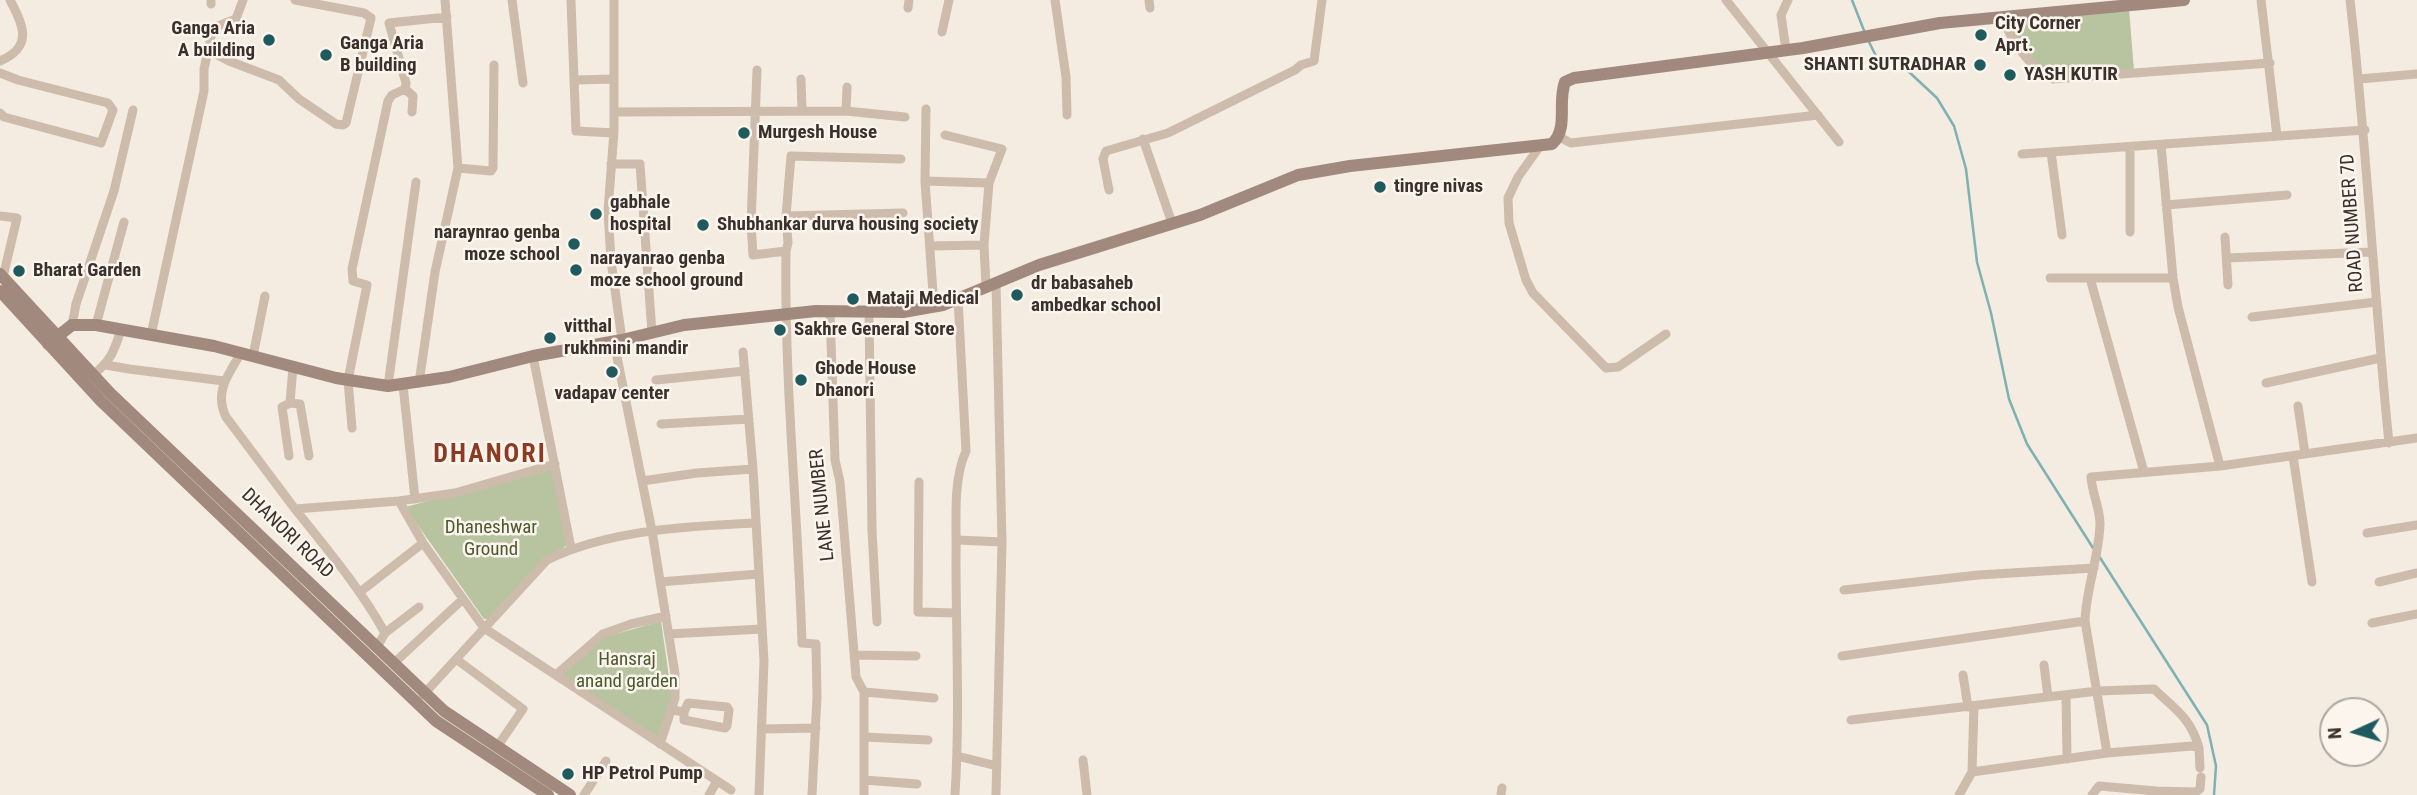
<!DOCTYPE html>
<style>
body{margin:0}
#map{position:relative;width:2417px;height:795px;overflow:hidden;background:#f4ebe1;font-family:"Roboto Condensed",sans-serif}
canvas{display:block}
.north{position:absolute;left:2319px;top:697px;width:70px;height:70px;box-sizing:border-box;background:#fbf5ee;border:2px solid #aea6a0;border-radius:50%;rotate:266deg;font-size:19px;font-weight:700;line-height:28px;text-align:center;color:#3b302b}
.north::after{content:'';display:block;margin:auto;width:24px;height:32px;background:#1f5a5e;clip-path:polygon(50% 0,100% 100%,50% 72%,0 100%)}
</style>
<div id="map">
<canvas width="2417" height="795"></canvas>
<div class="north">N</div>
</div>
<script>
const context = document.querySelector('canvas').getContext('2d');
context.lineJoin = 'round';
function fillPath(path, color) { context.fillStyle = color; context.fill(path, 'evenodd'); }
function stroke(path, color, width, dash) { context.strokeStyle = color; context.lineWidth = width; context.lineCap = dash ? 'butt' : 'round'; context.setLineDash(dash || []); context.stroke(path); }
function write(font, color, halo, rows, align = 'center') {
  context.font = font + ' "Roboto Condensed",sans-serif'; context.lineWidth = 5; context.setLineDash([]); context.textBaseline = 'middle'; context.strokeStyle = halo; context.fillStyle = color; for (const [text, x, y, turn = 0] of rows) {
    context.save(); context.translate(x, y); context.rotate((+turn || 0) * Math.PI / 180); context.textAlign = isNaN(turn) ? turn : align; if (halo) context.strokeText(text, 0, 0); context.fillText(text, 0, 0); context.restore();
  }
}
const green = new Path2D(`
 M2129,9L2134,71L2053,78C2032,69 2012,40 2005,19Z
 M552,469L567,545L529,574L488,619H484L405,507Z
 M661,621L672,698L658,738L562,675L602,638Z`);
const stream = new Path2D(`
 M1852,0L1865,33
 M1869,42L1877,58L1908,71L1937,98L1954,126L1966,169L1977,262L1991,313L2009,399L2027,444L2093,548
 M2099,556L2207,725L2216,766L2214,795`);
const street = new Path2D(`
 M211,0V4
 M512,0L523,83
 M614,0V131L608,211L611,261L622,340
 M1055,0L1066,77L1067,115
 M1149,0L1150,8
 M1726,0L1839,142
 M2261,0L2277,136
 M2350,0C2367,147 2374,296 2389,443
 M571,1L576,131L614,133
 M908,8L909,0
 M2004,17C2007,37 2034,72 2053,79L2270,63
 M942,32L949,0
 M208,50L229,61L279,80L299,99L336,124L343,125L346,123L371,18L364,13L295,0
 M1786,50L1781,15L1788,0
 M0,61C33,47 24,26 10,0
 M757,70L751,224L753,255L786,251
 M0,73L18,80L108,103L113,110L101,143L4,117L0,113
 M801,79L802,110
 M2359,79L2417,74
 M576,80L614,79
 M405,89L413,96L412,112
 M926,109L925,181L934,307
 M846,111L847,87
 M614,112L846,111L905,117
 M945,135L1002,149L989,183L984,245L986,287
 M1559,137L1571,143L1818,115
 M1143,139L1172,223
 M2161,145L2173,278L2178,307L2220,466
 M1540,146L1518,177L1508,198L1509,223L1526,280L1533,293L1606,368L1618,367L1666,334
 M2130,147V232
 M2051,152L2062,235
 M2022,154L2365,130
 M611,164H640L652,333
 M458,168L491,171L493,168L494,65
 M925,181L989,183
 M1109,190L1103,159L1106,151L1168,133L1295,70L1301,65L1314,61L1322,0
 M2166,205L2287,195
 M0,216L17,218L3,277
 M786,216L903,213
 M2225,237L2228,285
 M930,246L984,245
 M2227,258L2372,252
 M611,261L648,259
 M2050,278H2173
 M2090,278L2144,472
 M830,311L835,460L840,482L856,677L864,692V795
 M869,312L872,530L877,622
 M2252,317L2376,302
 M72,325L76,304L114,191L133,110
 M96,325L124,222
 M151,335L204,91V69L213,28L236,19L243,0
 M614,342L652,531L675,674V698L660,744
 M743,352L753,469L764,661L759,795
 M241,353C228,375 214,392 226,417L295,509L399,501L455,493L555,464
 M253,356L265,296
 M533,356L571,548
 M106,365L129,369L224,381
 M293,367L290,403L300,404L309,456
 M93,375C111,361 114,351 121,330
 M656,380L745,371
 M419,383L435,272L458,168L445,0
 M2266,383L2380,358
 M403,385L415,499
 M388,386L416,182
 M2298,406L2305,454
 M661,424L749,419
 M352,428L348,380L367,285L353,281L352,269L388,101L392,95L405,89L406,83L389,23L447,17
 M289,456L282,407L290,403
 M2293,456L2312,582
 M642,481L697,473L753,469
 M919,482L918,612L956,613
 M399,501L423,543L484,628L731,790
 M295,509C327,549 360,588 385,633L377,647
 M2367,533L2417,525
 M957,540L1002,542
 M660,582L758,574
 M2379,582L2417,573
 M1844,590L1978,575L2094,568
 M360,592L423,543
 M2372,623L2417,614
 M385,633L419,607
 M669,634L762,629
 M855,655L916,656
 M1842,656L2085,621
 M456,659L523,709L497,747
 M394,663L463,599
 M2044,665L2048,697
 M556,675L603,634L631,624L666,616
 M1963,675L1968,707
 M864,692L934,698
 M423,695L547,560C608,530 688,526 756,523
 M2066,695L2067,759
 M672,710L684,712V720L725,728L727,726L729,710L727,707L688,703L684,712
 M1851,720L2098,691L2154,689C2175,709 2191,718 2199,748
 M762,729L816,728
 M864,737L928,740
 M2107,753L2085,621C2086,589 2099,557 2100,524C2100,508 2092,493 2091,477L2220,466L2417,438
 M957,756L997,766
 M1083,760L1087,795
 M1972,772L2107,753L2192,746L2199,748L2200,768
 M864,780L917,784
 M2156,791L2196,792L2200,789L2201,777
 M584,795L606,761
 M709,795L717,781
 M812,795L817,697L816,644L802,643C798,512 784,382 786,251L788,243L786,216L791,156L901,159
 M955,795C960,716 956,637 956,558C957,524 952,482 966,451L958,298
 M996,795L1002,542L996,283
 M1501,795L1502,788
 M1959,795L1972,772L1974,706
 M2092,795L2099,786L2156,791L2154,795`);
const secondary = new Path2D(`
 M0,274L110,393L444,711L570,795
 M0,291L101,401L436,721L548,795
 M48,344L72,325H96L214,346L336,378L388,386L449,377L533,356L622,340L684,325L816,311L903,312L943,305L1039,265L1200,215L1298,175L1350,166L1552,144C1569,128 1557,103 1565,82L1574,78L1803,48L1940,23L2184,0`);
const markers = [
 [1981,35,7,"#1f5a5e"],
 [269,40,7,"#1f5a5e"],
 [326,55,7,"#1f5a5e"],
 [1980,65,7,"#1f5a5e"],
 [2010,75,7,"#1f5a5e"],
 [744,133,7,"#1f5a5e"],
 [1380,187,7,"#1f5a5e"],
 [596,214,7,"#1f5a5e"],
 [703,225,7,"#1f5a5e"],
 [574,244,7,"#1f5a5e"],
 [576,270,7,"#1f5a5e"],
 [19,271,7,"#1f5a5e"],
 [1017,295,7,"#1f5a5e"],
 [853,299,7,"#1f5a5e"],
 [780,330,7,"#1f5a5e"],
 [550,338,7,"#1f5a5e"],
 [612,372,7,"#1f5a5e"],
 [801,380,7,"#1f5a5e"],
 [568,774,7,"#1f5a5e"]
];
const poiNames = [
 ["City Corner",1995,24],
 ["Aprt.",1995,46],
 ["Ganga Aria",255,29,"right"],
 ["A building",255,51,"right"],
 ["Ganga Aria",340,44],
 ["B building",340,66],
 ["SHANTI SUTRADHAR",1966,65,"right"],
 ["YASH KUTIR",2024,75],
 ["Murgesh House",758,133],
 ["tingre nivas",1394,187],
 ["gabhale",610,203],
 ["hospital",610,225],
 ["Shubhankar durva housing society",717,225],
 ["naraynrao genba",560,233,"right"],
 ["moze school",560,255,"right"],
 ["narayanrao genba",590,259],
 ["moze school ground",590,281],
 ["Bharat Garden",33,271],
 ["dr babasaheb",1031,284],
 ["ambedkar school",1031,306],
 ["Mataji Medical",867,299],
 ["vitthal",564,327],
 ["rukhmini mandir",564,349],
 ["Sakhre General Store",794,330],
 ["Ghode House",815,369],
 ["Dhanori",815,391],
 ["vadapav center",612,394,"center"],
 ["HP Petrol Pump",582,774]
];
const streetNames = [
 ["ROAD NUMBER 7D",2353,223,-94],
 ["LANE NUMBER",823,505,-96],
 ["DHANORI ROAD",287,534,44]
];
const parkNames = [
 ["Dhaneshwar",491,528],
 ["Ground",491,550],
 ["Hansraj",627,660],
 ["anand garden",627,682]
];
const districtNames = [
 ["DHANORI",490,455]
];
fillPath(green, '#b8c4a0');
stroke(stream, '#7fb0b2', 2.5);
stroke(street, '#cdbbac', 9);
stroke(secondary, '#a18a7d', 12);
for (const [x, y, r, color] of markers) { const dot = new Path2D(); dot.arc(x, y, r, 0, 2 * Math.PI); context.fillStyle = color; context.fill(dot); stroke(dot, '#fbf5ee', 2.5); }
write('bold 19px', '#3b302b', '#fbf5ee', poiNames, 'left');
write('19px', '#3b302b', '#fbf5ee', streetNames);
write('19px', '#4a5a2e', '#fbf5ee', parkNames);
context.letterSpacing = '2px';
write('bold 26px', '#8c3b22', '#fbf5ee', districtNames);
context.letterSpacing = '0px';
</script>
